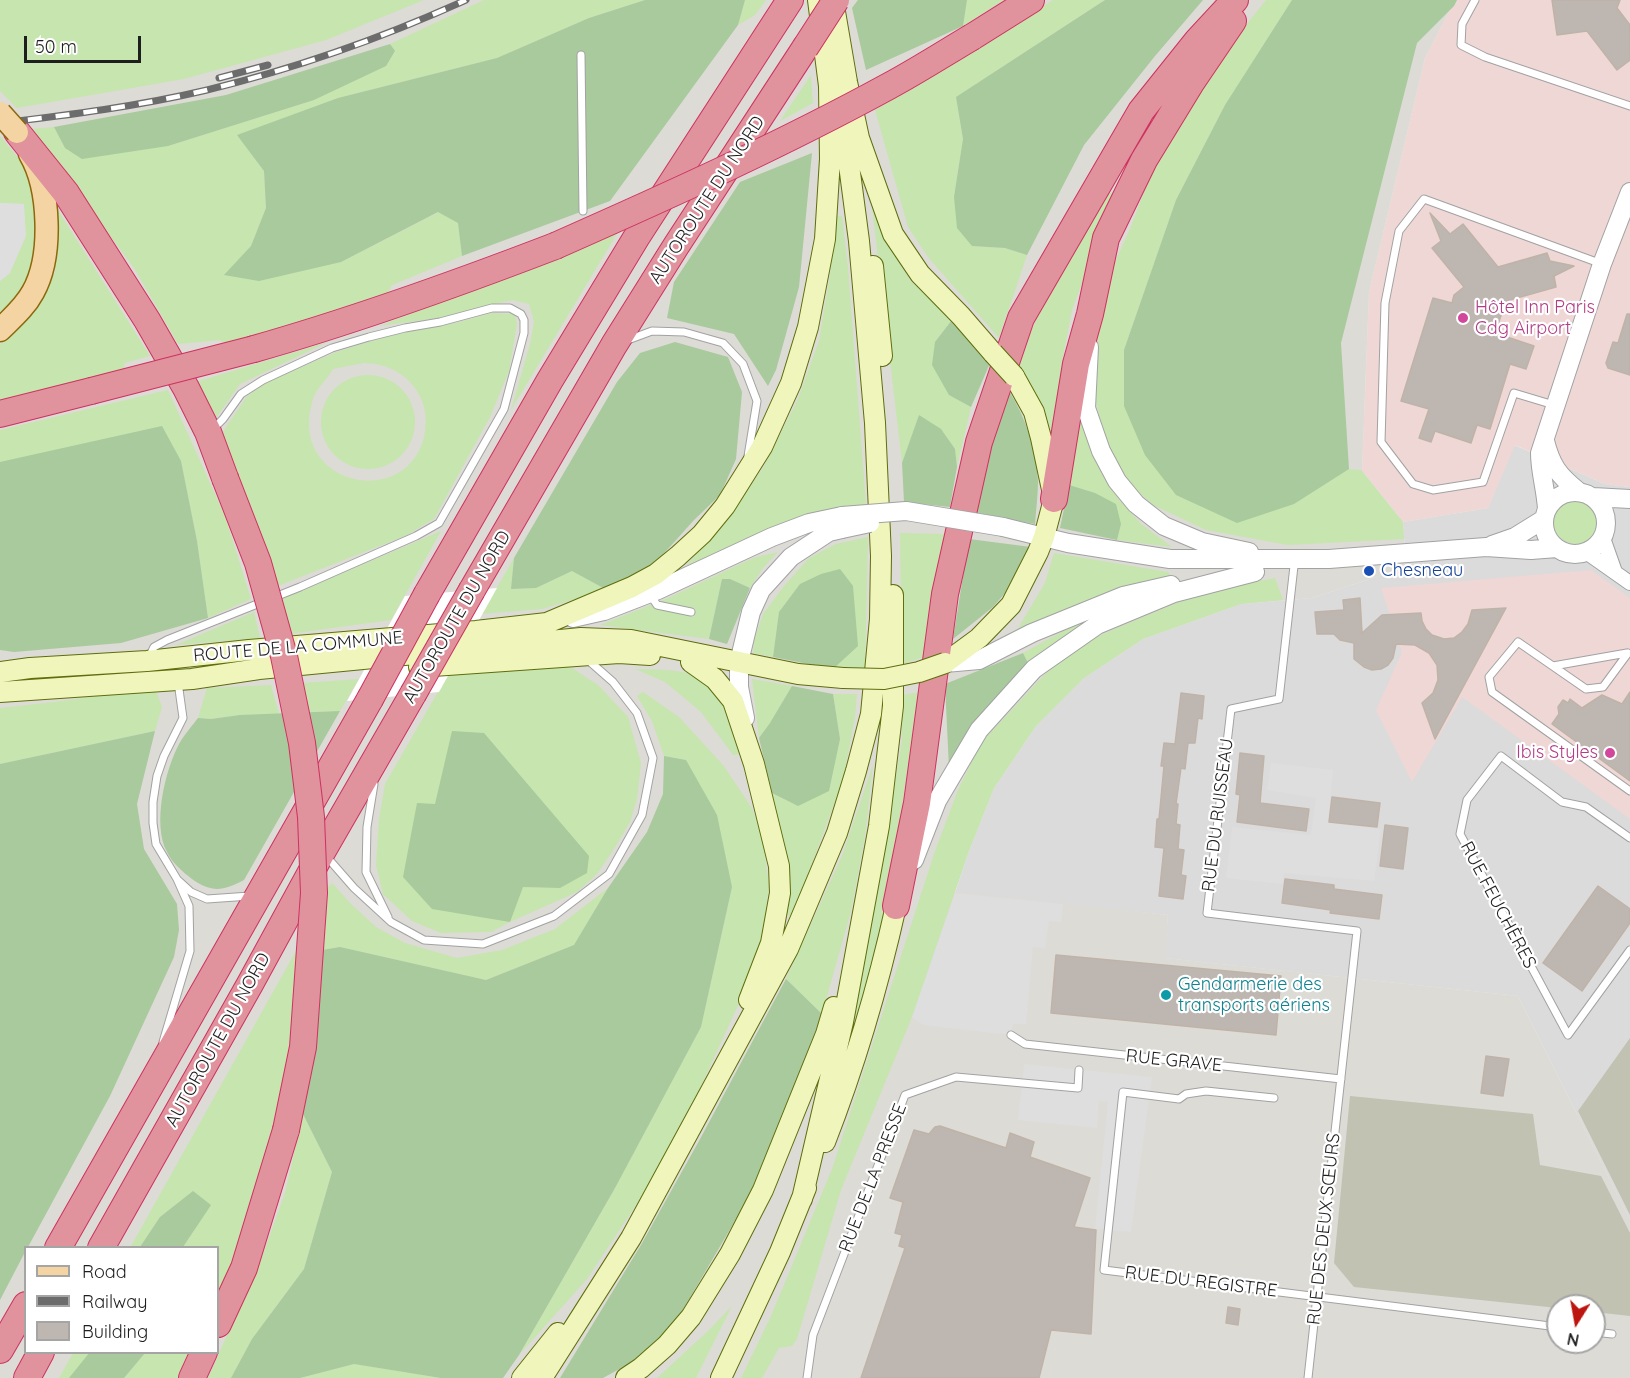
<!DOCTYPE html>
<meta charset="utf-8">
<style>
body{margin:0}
#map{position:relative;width:1630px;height:1378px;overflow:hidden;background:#eeebe5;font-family:Quicksand,sans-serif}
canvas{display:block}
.legend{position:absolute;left:24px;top:1246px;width:195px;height:108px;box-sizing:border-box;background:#fff;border:2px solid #a5a5a5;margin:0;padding:8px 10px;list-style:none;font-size:18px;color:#1e1e1e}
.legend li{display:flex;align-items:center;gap:12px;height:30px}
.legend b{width:30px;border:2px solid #a5a5a5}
.north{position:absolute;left:1546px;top:1294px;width:60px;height:60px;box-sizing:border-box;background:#fff;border:2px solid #a5a5a5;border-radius:50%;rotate:191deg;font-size:16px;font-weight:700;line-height:24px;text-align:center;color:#1e1e1e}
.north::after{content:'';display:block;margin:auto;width:21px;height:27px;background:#bd150f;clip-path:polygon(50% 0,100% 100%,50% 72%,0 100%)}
.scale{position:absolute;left:24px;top:36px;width:117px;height:27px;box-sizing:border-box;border:3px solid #1e1e1e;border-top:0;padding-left:8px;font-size:18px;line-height:21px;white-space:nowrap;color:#1e1e1e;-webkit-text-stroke:4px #fff;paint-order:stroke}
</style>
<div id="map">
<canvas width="1630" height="1378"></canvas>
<ul class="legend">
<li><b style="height:8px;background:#f5d4a3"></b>Road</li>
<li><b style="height:8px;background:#6c6c6c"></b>Railway</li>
<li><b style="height:16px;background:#beb7b1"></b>Building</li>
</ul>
<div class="north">N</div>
<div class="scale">50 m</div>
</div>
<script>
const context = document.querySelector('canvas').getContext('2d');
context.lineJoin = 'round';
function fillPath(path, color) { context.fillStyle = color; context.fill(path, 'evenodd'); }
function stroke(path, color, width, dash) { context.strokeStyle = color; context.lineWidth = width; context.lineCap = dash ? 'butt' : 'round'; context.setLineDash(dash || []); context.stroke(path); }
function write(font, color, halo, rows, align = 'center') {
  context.font = font + ' Quicksand,sans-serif'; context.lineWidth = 4.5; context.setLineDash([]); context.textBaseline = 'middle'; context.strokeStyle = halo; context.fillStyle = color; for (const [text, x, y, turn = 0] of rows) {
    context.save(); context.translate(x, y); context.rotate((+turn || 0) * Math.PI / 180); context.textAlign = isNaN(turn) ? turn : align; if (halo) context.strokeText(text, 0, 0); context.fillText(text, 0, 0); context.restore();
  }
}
const residential = new Path2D(`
 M1514,445L1605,484L1630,487V1220L1518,996L1164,958L1168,915L955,893L969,851L994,788L1036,726L1084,678L1143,639L1241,604L1312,598L1406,567L1403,522L1488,508Z`);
const commercial = new Path2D(`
 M1455,0H1630V487L1605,484L1515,445L1488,508L1403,522L1362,470L1369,292L1425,58Z
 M1591,570L1630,598V819L1462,697L1412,782L1376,710L1402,652L1381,588Z`);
const airport = new Path2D(`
 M0,0H1455L1425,58L1369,292L1362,470L1403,522L1406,567L1312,598L1241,604L1143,639L1084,678L1036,726L994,788L969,851L955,892L1000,896L1168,915L1165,958L1518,996L1630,1220V1378H0ZM26,1248H218V1352H26ZM1558,1306H1594V1342H1558Z`);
const construction = new Path2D(`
 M1630,1038V1215L1578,1111Z
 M1350,1096L1533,1114L1540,1165L1601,1176L1630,1233V1316L1594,1312V1306H1558V1308L1354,1287L1334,1263Z`);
const grass = new Path2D(`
 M0,0H424L326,40L184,79L17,108L0,91Z
 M484,0H645L589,18L497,58L338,98L238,135L264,171L266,208L251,246L225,275L341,262L439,212L458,223L462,256L392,285L387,295L228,346L220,340L178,344L134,268L30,129L54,127L65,148L168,146L314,100L385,66L395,52L390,44Z
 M745,0H766L755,15L738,25Z
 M967,0H1004L963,26Z
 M1053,0H1105L956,97L963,139L954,197L972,246L1005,248L1027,255L999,338L928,257L908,227L875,110Z
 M1266,0H1292L1225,105L1176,200L1124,350L1294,504L1349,469L1361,470L1403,522L1404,539L1288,545L1206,530L1153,505L1122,477L1103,435L1094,393L1096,324L1108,277L1130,229L1150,176L1183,113L1201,82Z
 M811,75L813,103L780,121Z
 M0,136L27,168L36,192L37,250L26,287L0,319V281L10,273L24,204L0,203Z
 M1105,193H1113L1092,256L1072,310L1062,362L1054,446C1045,417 1035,393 1019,367L1026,344L1045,298Z
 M871,198L889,247L910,280L952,320L935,342L949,395L971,407L957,467L955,449L919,415L902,463Z
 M56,207L150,356L124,363L125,372L0,401V344L11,336L37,309L55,272L58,234Z
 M836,216H842L848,268L866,505L802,517L683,570L734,508L763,468L798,399L819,341L830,275Z
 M618,232L511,410L530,344L534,322L529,304L512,300L439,318L379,326Z
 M491,313L515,314L517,324L509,371L490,417L434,519L405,536L275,587L220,436L247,396L265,383L336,352L388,336L459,322ZM364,363C388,363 409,375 420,396C427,410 427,427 423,441C401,511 286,483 313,399C317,387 327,380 333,369Z
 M328,342L240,384L216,418L201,394L196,382Z
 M321 422a47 47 0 1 1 94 0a47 47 0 1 1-94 0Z
 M1080,384L1083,424L1092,455L1118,498L1141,524L1172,547L1117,540L1121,524L1069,485Z
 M168,390L225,516L251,599L208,618L197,541L181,461L0,464V430Z
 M1553 521a23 23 0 1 1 46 0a23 23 0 1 1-46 0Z
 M441,531L391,620L289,634L280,600Z
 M900,533L944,534L927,656L902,664Z
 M868,537L865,670L833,669L800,584L779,612L773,657L753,653L754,641L763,614L784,586L809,558L836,544Z
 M778,552L763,568L750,588L730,579H722L709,639L600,625L668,598L753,558Z
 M1054,553L1168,572L1171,576L1084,601L1017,630L1045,583Z
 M514,558L511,589L536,588L572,571L607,590L542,609L482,614Z
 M1275,578L1283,600L1241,604L1143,639L1084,678L1036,726L994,788L969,851L912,1017L841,1190L797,1339L792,1346L779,1348L762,1378H741L771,1316L832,1169L935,851L958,790L981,743L1045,674L1086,642L1119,627L1186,599L1226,588Z
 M254,612L260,638L176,645Z
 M1085,619L1089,624L1028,663L1023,653Z
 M546,663L572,668L598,685L628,717L641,763L637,799L630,822L614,849L597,874L577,892L510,922L491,932L441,933L412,921L383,894L376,865L379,819L385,784L450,671ZM417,804H435L560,888L523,887Z
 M635,669C667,670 705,667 722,700C729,714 735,738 740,754L733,755L701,712L665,682Z
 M359,679L340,711L307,712L302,683Z
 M752,679L792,686L770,723L759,738Z
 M271,685L279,714L240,715L211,719L198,718L207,688Z
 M155,688L162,707L155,731L0,764V708L54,702Z
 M643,692L679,717L723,765L752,808L763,840L769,886L762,941L747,986L700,1088L644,1193L587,1279L519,1355L615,1188L701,1027L732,887L686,760L664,756L652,721L637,696Z
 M920,692L886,908L867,984L856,1018L849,1019L875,899L902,741V695Z
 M833,694H857L855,717L843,780L792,917L786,914L790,890L788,864L772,793L798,806L840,739Z
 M873,765L865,836L851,911L822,1014L786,979L842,856Z
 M332,883L350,903L376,927L405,943L457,958L502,950L555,929L608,888L574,945L486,980L340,947L322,950L326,889Z
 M297,949L290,1040L274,1129L234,1275L218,1310V1248L183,1247L194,1231L193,1191L160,1217L140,1247L130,1248Z
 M303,1114L332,1172L304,1269L252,1339L231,1378H208L263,1254L285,1193Z
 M732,1306L696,1378H657L708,1331Z
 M73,1353H90L69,1378H59Z
 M145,1353H196L182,1378H124Z
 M354,1364L441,1378H300Z`);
const forest = new Path2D(`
 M645,0H745L738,25L610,201L462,256L458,223L438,212L341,262L259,281L224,275L251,246L266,208L264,171L237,135L338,98L497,58L589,18Z
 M858,0H967L963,26L866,70L852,8Z
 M1105,0H1203L1155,56L1084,145L1027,255L1005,248L972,246L957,228L954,197L963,139L956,97Z
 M1292,0H1457L1454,6L1417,43L1341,343L1349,469L1294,504L1237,523L1176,495L1145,455L1124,406V350L1176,200L1225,105Z
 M390,44L395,51L386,66L314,100L168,146L82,159L65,148L54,127L226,95Z
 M812,153L799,287L776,370L768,386L734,334L667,318L674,282L740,182Z
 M952,320L991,361L971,407L949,395L932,365L935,342Z
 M675,342L728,357L742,392L736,459L720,495L694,520L658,560L607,590L572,571L536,588L511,589L514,558L617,382L640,353Z
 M1009,391C1026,418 1036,449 1038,481C1038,495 1036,510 1035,524L973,512L998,420Z
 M919,415L941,429L955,449L957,467L950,507L904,502L902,463Z
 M162,426L181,461L197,541L208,618L121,643L14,652L0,650V462Z
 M1069,485L1095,493L1116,504L1121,524L1117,540L1060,528Z
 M969,539L1031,547L1017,579L993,607L953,639Z
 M840,569L853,586L858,646L833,669L773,657L779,612L800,584L821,574Z
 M722,579H730L750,588L727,644L709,639Z
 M1023,653L1028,663L949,768L945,684Z
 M792,686L833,694L840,739L829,791L798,806L772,793L759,738L770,723Z
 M340,711L244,880C223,891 212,893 192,879C183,872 172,863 167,852C152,824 165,771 179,744C184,735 192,726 198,718L211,719L240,715Z
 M155,731L137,804L144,849L177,904L179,930L174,957L110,1096L28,1247L26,1248L25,1252L0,1300V764Z
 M452,731L484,733L589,856L587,873L560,888L523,887L510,922L432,909L403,877L417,803L435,804Z
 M664,756L686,760L717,815L732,887L701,1027L615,1188L519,1355L503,1378H441L354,1364L300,1378H231L252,1339L304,1269L332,1172L303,1114L316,1040L322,950L340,947L486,980L574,945L608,888L647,832L663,794Z
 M786,979L822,1014L756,1185L678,1318L643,1356L603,1378H560L641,1245L699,1141Z
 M193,1191L211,1205L183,1247H140L160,1217Z
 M90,1352H145V1353L124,1378H69Z`);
const parking = new Path2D(`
 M0,203L24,204L26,236L10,273L0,281Z
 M1271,763L1333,770L1328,823L1381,829L1374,881L1284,873L1283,884L1226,878L1232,827L1311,835L1316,798L1267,790Z
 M955,893L1063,904L1061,922L1049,921L1045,948L1033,947L1026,1024H1013L1011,1035L923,1025L912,1017Z
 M1024,1064L1152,1077L1131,1232L1095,1229L1108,1102L1099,1101L1097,1128L1018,1120Z`);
const pier = new Path2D(`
 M497,588L439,692L347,701L405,596Z`);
const building = new Path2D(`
 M1552,0H1620L1617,8L1630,25V60L1617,70L1587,31L1557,35Z
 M1430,213L1450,234L1463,224L1498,267L1547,253L1550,261L1574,266L1554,276L1556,287L1506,301L1495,333L1534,346L1526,369L1510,364L1490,429L1477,425L1471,443L1435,431L1431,442L1419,438L1429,409L1401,401L1433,298L1452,303L1454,295L1464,287L1432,248L1441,241Z
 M1627,314H1630V375L1608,368L1606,363L1613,342L1618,343Z
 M1360,598L1362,633L1382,615L1421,613L1422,621L1426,629L1432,635L1444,639L1454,638L1462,632L1468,624L1472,610L1506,608L1435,739L1422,703L1433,693L1438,680L1437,665L1429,653L1415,645L1396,644L1393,658L1388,665L1381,669L1372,670L1364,667L1354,659V643L1340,640L1334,634H1317L1315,612L1344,610L1343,600Z
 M1630,692V781L1552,724L1559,714L1558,707L1563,700L1568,703L1570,699L1582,708L1602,695L1622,704Z
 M1181,693L1204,696L1202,719L1198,718L1195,743H1188L1185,769L1181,768L1176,804H1178L1176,824L1180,825L1178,849L1184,850L1181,875L1186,876L1183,899L1159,896L1164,848L1155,847L1157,819H1159L1164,766H1161L1164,743L1175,744Z
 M1240,753L1264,756L1260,803L1309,809L1306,831L1237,822L1240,795L1236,794Z
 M1332,797L1380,803L1377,827L1329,822Z
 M1385,825L1408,828L1403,869L1380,866Z
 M1285,879L1334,885V889L1382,895L1379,919L1330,913L1331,910L1282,903Z
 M1598,886L1630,909V923L1582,991L1543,963Z
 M1056,955L1281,976L1276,1035L1051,1013Z
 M1486,1056L1509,1059L1503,1096L1481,1093Z
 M940,1126L1006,1148L1010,1133L1034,1142L1030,1157L1090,1178L1074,1227L1096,1230L1091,1334L1051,1330L1039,1378H861L905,1248L899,1246L902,1235L895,1233L903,1202L890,1198L914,1130L929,1134L935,1127Z
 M1228,1307L1240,1309L1238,1325L1226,1323Z`);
const service = new Path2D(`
 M1475,0L1462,24L1461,45L1485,57L1630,106
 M581,55L583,211
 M625,341L652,331L684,332L723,343L743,364L757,401L748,456
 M1554,405L1514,393L1483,482L1433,490L1413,484L1381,442L1385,303L1399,231L1424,199L1602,264
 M1294,566L1279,699L1231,709L1207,913L1357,931L1308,1378
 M651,596L657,605L691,612
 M1628,653L1603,687L1586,689L1518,642L1489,677L1492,692L1630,791
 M148,659L154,647L167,640L300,587L416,536L439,523L504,409L524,333V320L521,314L510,308H492L440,322L405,328L369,337L332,348L263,380L241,394L223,419L212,430
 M1553,666L1627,653
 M374,784L367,827L366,872L388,917
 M1630,838L1586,807L1562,802L1501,756L1467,800L1460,834L1568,1035L1630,950
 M326,856L354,888L391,922L424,940L483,944L554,916L609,874L642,815L653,758L637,713L613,682L588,660
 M179,881L191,892L207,899L250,896
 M1011,1035L1025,1044L1341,1079
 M163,1042L190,951L189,906L177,879L156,844L153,823V802L157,776L164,756L183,718L178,682
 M1274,1098L1206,1091L1186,1094L1179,1099L1123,1092L1104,1270L1558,1327
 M1594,1332L1612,1334
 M807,1378L813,1335L905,1095L956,1077L1078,1088L1079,1070`);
const minor = new Path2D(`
 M1603,538L1615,572
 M1586,552L1630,583`);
const tertiary = new Path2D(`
 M1089,347L1086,408L1101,451L1117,481L1136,504L1164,526L1202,542L1249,552
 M1545,441C1551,465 1558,475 1578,491
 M1544 523a31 31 0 1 1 62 0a31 31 0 1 1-62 0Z
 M1593,497L1630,499
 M1547,509C1546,490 1540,472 1540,453L1602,264L1630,192
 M1003,527L1068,543L1170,559H1329L1486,547L1531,550L1557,548
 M1492,545L1515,537L1544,519
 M573,618L604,611L658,590L772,537L809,523L842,516
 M945,663L979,660L1032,633L1123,596L1171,585
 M745,718L739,687V662L751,612L761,590L791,557L829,532L842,529
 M914,860L937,801L979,730L1034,669L1097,625L1174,593L1255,572`);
const secondary = new Path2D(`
 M833,0L847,82L859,138L893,234L920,274L961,316L993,353
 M873,266L882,356
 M691,662L715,679L733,701L754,764L779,866L780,893L771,943L749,1000
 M945,663L979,638L1011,605L1038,552L1044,537L1054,499L1041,438L1034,412L1014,376
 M419,667L619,653L650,655
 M0,672L30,668L147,661L249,650L476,631L547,623L632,587L656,574L678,556L702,534L725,506L762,447L791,383L808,327L825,239L830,159L829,86L818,0
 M0,692L192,679L259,669L581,638L631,640L798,674L843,678
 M825,1142C855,1065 878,987 896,906
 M802,1199L843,1022L879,826L893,706V595
 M522,1378L558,1333
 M542,1378L631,1238L788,949L837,833L856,771L871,714L880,619L881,556L875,423L859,241L844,127L829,86
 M626,1378L641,1368L667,1345L691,1317L730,1254L763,1190L826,1034L834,1007
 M721,1378L780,1252L806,1188`);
const primary = new Path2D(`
 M0,330C12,318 25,307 33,292C53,256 50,188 30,154`);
const motorway = new Path2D(`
 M972,37L1031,0
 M17,132L66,193L147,320L186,388L208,432L225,478
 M254,349C356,320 456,284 555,246
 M0,414L91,391
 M1054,499L1076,364L1090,314L1106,238L1144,160L1191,83L1233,21
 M472,590L614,345L676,246L805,48
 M427,594L550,380L636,238L790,0
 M896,906L917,803L945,594L979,442L1021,318L1141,111L1197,41L1235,0
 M58,1248L370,699
 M101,1248L250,984L322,852L413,694
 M218,1324L244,1268L286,1130
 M0,1350L26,1305
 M27,1378L41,1352
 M192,1378L204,1352`);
const rail = new Path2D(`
 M219,78L268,65
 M0,123C70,115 139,106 207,90C297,68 382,38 466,0`);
const tertiaryBridge = new Path2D(`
 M842,516L906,511L1003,527
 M842,529L870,523`);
const secondaryBridge = new Path2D(`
 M993,353L1014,376
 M843,678L884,679L919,672L945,663`);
const primaryBridge = new Path2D(`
 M0,113L17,132`);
const motorwayBridge = new Path2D(`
 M805,48L836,0
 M555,246C668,196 781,145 889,86C917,71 945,53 972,37
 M91,391L254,349
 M225,478L258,563L284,656L302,743L311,817L314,893L303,1047L286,1130
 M413,694L472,590
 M370,699L427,594`);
const markers = [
 [1463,318,6,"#d1479c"],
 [1369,571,6,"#1a4fb4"],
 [1610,753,6,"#d1479c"],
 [1166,995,6,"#0f9aa8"]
];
const streetNames = [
 ["AUTOROUTE DU NORD",707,200,-57],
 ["AUTOROUTE DU NORD",457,617,-60],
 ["ROUTE DE LA COMMUNE",298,647,-5],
 ["RUE DU RUISSEAU",1218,815,-83],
 ["RUE FEUCHÈRES",1498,905,62],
 ["AUTOROUTE DU NORD",218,1040,-61],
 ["RUE GRAVE",1174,1061,6],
 ["RUE DE LA PRESSE",873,1178,-69],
 ["RUE DES DEUX SŒURS",1324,1229,-84],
 ["RUE DU REGISTRE",1201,1282,7]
];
const hotelNames = [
 ["Hôtel Inn Paris",1475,308],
 ["Cdg Airport",1475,329],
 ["Ibis Styles",1598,753,"right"]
];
const transitNames = [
 ["Chesneau",1381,571]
];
const cultureNames = [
 ["Gendarmerie des",1178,985],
 ["transports aériens",1178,1006]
];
fillPath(residential, '#dcdbdb');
fillPath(commercial, '#eed7d5');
fillPath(airport, '#dddbd6');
fillPath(construction, '#c1c2b1');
fillPath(grass, '#c7e5ae');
fillPath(forest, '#a8ca9c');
fillPath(parking, '#dedede');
fillPath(pier, '#fff');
fillPath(building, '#beb7b1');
stroke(building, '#bfb3a8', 1.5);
stroke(service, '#a2a2a2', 9);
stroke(minor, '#a2a2a2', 16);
stroke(tertiary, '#a2a2a2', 20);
stroke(secondary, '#5f6d0d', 22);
stroke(primary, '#8d670b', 25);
stroke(motorway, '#cd3160', 28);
stroke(service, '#fff', 7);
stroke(minor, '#fff', 14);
stroke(tertiary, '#fff', 18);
stroke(secondary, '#f0f5bc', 20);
stroke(primary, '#f5d4a3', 22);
stroke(motorway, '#e0929d', 26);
stroke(rail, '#6c6c6c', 7);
stroke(rail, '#fff', 4.5, [14]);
stroke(tertiaryBridge, '#a2a2a2', 20, []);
stroke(secondaryBridge, '#5f6d0d', 22, []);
stroke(primaryBridge, '#8d670b', 25, []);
stroke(motorwayBridge, '#cd3160', 28, []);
stroke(tertiaryBridge, '#fff', 18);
stroke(secondaryBridge, '#f0f5bc', 20);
stroke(primaryBridge, '#f5d4a3', 22);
stroke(motorwayBridge, '#e0929d', 26);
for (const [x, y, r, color] of markers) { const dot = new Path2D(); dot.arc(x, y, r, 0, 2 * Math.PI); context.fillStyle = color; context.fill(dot); stroke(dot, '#fff', 2); }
write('18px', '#1e1e1e', '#fff', streetNames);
write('18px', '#b23c85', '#fff', hotelNames, 'left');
write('18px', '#164399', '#fff', transitNames, 'left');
write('18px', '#0d838f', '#fff', cultureNames, 'left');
</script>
